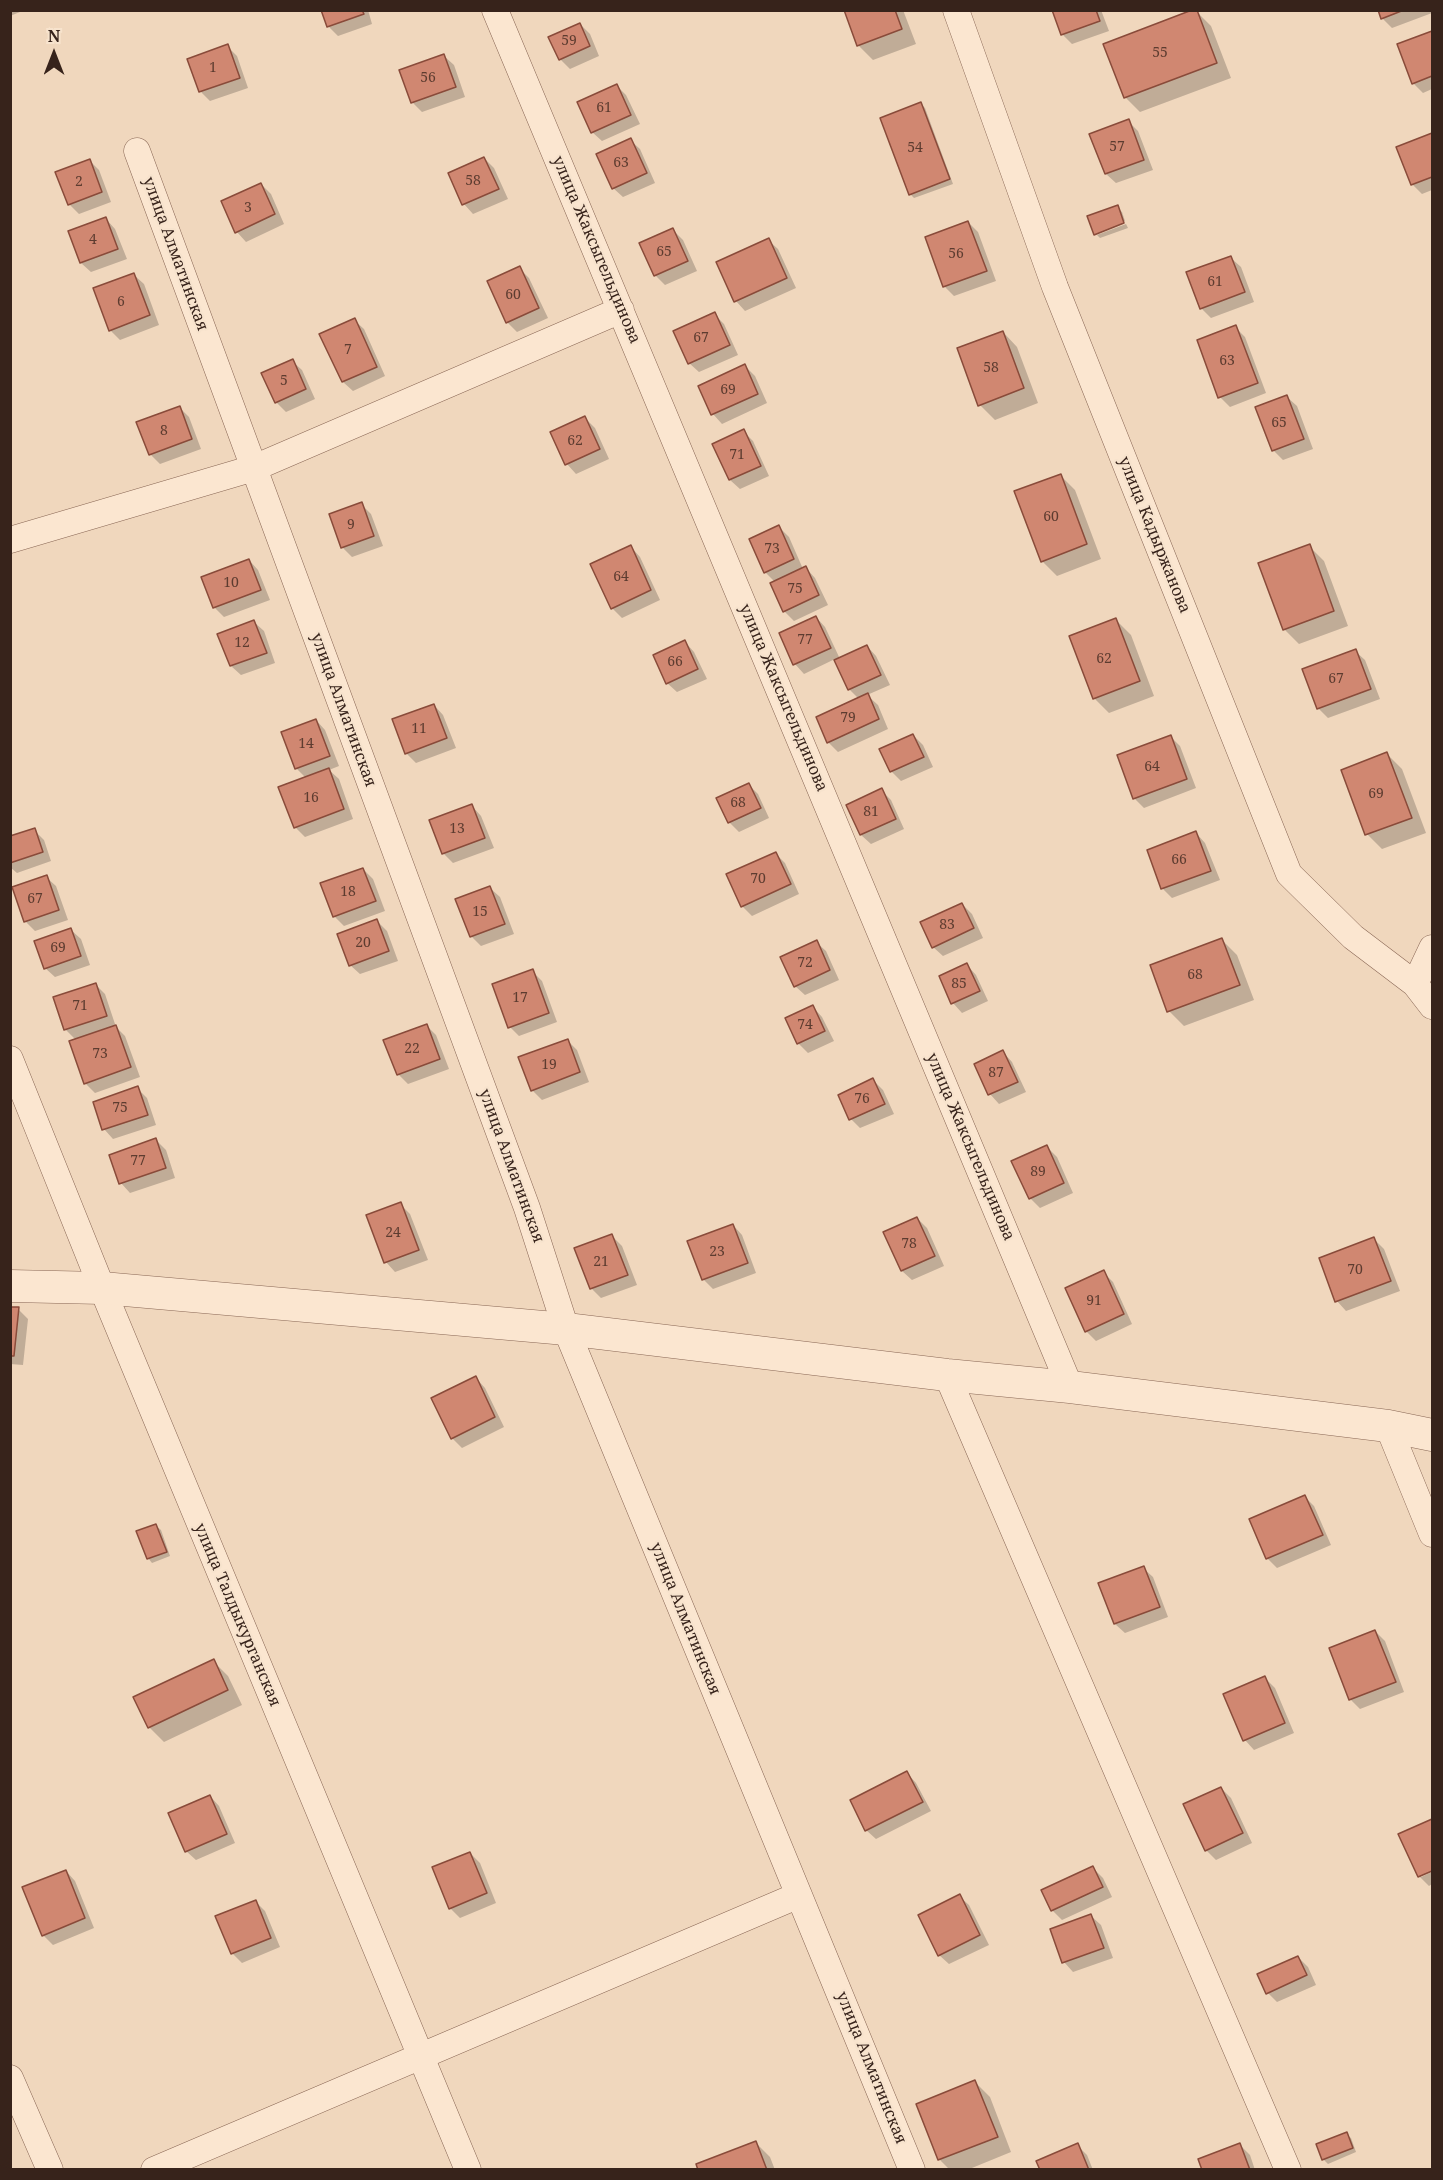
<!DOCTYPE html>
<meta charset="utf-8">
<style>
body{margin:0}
#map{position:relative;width:1443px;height:2180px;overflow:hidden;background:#f0d7bd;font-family:"Noto Serif",serif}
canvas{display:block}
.frame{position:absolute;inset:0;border:12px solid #37231b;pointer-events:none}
.north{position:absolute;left:24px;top:24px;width:60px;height:60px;-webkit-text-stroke:4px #f7e3cd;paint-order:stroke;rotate:0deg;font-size:16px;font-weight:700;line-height:24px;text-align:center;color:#37231b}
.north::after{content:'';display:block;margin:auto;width:21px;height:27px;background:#37231b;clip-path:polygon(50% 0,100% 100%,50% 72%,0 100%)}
</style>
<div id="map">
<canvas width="1443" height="2180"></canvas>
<div class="frame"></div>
<div class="north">N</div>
</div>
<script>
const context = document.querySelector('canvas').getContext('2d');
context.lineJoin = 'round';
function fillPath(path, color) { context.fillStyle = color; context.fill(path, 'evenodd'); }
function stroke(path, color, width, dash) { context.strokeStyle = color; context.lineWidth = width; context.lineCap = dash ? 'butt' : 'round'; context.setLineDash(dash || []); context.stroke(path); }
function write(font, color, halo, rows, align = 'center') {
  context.font = font + ' "Noto Serif",serif'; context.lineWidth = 4.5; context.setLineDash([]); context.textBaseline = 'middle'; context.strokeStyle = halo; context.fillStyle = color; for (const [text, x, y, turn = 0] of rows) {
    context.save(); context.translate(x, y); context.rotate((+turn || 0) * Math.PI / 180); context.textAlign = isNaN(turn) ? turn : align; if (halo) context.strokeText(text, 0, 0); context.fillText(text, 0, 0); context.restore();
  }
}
const shadow = new Path2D(`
 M10,10H25L10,16Z
 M323,10H368L372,24L338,36L329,27Z
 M845,10H903L916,44L873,60L858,45Z
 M1053,10H1101L1109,31L1072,44L1063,35Z
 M1380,10L1432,11V13L1392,28L1382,18Z
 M1196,11L1211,26L1231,78L1140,112L1125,97Z
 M580,24L590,34L599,56L570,69L560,59Z
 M1432,32V89L1423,93L1413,83L1399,45Z
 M227,46L237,56L248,88L210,101L201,92L189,60Z
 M444,56L454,65L465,97L422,112L412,102Z
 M617,86L626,95L640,124L602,141L592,132Z
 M921,104L925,108L953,184L914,198L910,194Z
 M1128,121L1138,131L1153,170L1116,183L1106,174L1091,135Z
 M1432,135V190L1422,194L1412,184L1398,148Z
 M630,140L640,149L655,183L623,197L613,188Z
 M484,158L494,168L508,199L473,214L464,204L450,174Z
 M89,160L99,170L111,202L79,214L69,204Z
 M261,184L271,194L284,224L246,242L237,232Z
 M1117,207L1122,212L1125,221L1096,233Z
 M106,219L115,229L127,259L91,272L81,263Z
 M968,222L978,232L996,281L954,296L945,287L927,238Z
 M1126,224L1128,228L1100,238L1097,235Z
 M673,230L683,240L697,271L665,285L655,275Z
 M768,240L778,249L796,288L745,311L736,301Z
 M1231,258L1241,267L1254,302L1211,318L1201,308Z
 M519,268L529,278L548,318L517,332L507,322Z
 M134,275L144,284L159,325L120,340L110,330Z
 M714,314L724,324L738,355L699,372L689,363Z
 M354,320L364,329L385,376L353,391L343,382Z
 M1235,327L1245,337L1266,393L1230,407L1220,397Z
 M1003,332L1017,347L1038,403L995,420L980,405Z
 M292,361L302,370L315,399L286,412L276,402Z
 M745,366L755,376L767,403L722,424L713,414Z
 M1287,397L1297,406L1313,449L1283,460L1273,450Z
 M179,407L189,417L201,449L160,464L150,454Z
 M585,418L595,428L609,459L576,474L567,464Z
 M743,431L753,441L769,476L740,489L730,480L714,444Z
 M1060,475L1075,490L1101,559L1057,576L1042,561Z
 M361,504L371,514L383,546L352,557L343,548L330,515Z
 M779,527L789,537L803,569L806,568L815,578L828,605L794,621L784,611L775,582L765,572Z
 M1309,546L1324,561L1348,626L1299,644L1284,629Z
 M631,547L640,557L660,600L622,618L612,608Z
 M249,560L258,570L270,600L224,617L214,607Z
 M816,617L825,627L840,659L867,646L876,656L890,685L867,695L878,705L888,729L838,752L828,742L859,699L849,689L835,659L804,674L795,664Z
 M1116,620L1131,635L1154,696L1109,713L1094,698Z
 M254,622L264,631L275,663L241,675L231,666Z
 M685,642L694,652L707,679L677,692L667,683Z
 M1355,651L1365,660L1380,699L1328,718L1318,708Z
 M434,705L443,715L456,748L416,763L406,753Z
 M316,720L325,730L339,766L329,770L339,779L353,819L305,837L295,827L306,778L296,768Z
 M913,735L923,745L933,767L901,781L891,771Z
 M1171,737L1180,746L1196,788L1144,808L1134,798Z
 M1387,754L1402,769L1426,833L1382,849L1367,834Z
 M749,785L758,794L769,818L739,832L729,822Z
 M881,790L891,800L904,829L871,844L861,835L848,805Z
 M472,806L481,816L494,848L453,863L443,853Z
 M34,830L44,840L51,861L17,873L10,867V838Z
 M1196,833L1205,843L1220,880L1172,898L1162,888Z
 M776,854L785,863L799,894L752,916L742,906Z
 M363,869L373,879L385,911L344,926L334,916Z
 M46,877L56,886L68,920L35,931L25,921Z
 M490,888L500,897L514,934L481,946L471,936Z
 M962,904L972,914L983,938L943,956L933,947Z
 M377,921L387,931L398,961L360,974L350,965Z
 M71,930L81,939L90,965L55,977L45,968Z
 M1222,940L1237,955L1254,1000L1184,1026L1169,1011Z
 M816,942L826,951L839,980L805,995L795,986Z
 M967,965L976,975L988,1001L962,1013L953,1003Z
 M532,971L542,981L557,1022L519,1036L510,1027Z
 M95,984L105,994L116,1027L125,1036L140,1077L95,1093L85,1083L76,1040L65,1029Z
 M813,1007L822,1017L834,1041L808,1053L798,1043L787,1019Z
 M426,1025L436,1035L449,1069L408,1084L398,1074Z
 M567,1040L577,1050L589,1082L542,1100L532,1090Z
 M1003,1052L1012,1062L1026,1092L999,1104L990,1094L976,1064Z
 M873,1080L883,1090L894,1114L860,1128L851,1119Z
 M137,1088L147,1098L156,1125L113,1139L104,1129L95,1103Z
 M156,1140L166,1150L175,1178L130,1193L121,1183Z
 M1047,1147L1057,1157L1073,1193L1040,1208L1030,1198Z
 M400,1204L410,1214L428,1260L395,1272L386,1262L368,1216Z
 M917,1218L927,1228L944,1266L912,1280L902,1271L885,1233Z
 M733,1225L742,1235L756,1273L713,1289L703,1279Z
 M612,1236L622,1246L637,1285L601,1298L591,1288Z
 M1374,1239L1384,1249L1400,1291L1346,1311L1337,1301Z
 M1103,1272L1113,1282L1132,1324L1096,1341L1086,1331Z
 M10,1308L18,1309L28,1319L23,1365L10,1364Z
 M476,1378L485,1388L504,1427L462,1448L452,1438Z
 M1305,1497L1314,1506L1331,1545L1277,1568L1267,1558L1251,1520Z
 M156,1526L161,1530L170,1556L152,1563L148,1558Z
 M1143,1568L1153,1577L1168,1617L1125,1633L1115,1624L1100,1584Z
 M1375,1631L1385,1641L1404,1692L1360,1709L1350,1699Z
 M213,1661L228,1676L242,1705L164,1742L149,1727Z
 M1265,1678L1275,1688L1294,1733L1254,1750L1245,1740L1225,1695Z
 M907,1773L916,1783L931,1811L876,1839L866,1830Z
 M1221,1788L1231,1798L1252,1843L1216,1860L1206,1850Z
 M210,1796L219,1806L235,1843L196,1860L186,1851Z
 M1432,1821V1869L1421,1874V1877L1432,1872V1884L1429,1886L1419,1876L1400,1835Z
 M470,1853L480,1863L496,1903L460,1918L450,1908Z
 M1093,1868L1103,1878L1112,1897L1062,1920L1052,1910Z
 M66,1871L75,1881L94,1928L53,1945L43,1935Z
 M959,1896L969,1905L989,1945L949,1964L939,1955Z
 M256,1902L265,1911L280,1947L242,1963L232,1953Z
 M1091,1916L1101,1925L1113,1958L1073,1972L1064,1962L1052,1930Z
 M1298,1957L1308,1967L1316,1985L1277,2002L1268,1993Z
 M975,2082L990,2097L1011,2152L967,2170H950L940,2160L918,2105Z
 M1346,2134L1351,2138L1356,2152L1328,2164L1323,2159Z
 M756,2143L770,2157L775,2170H700Z
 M1077,2145L1087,2155L1093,2170H1041Z
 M1240,2145L1250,2155L1255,2170H1204Z`);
const building = new Path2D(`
 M321,10H362L364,14L327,27Z
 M844,10H895L902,29L857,46Z
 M1052,10H1096L1100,21L1061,35Z
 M1192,10H1197L1217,63L1124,98L1103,44Z
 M1378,10H1404L1381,19Z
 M580,23L590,46L559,60L548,37Z
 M1432,31V76L1412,84L1397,44Z
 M228,44L240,78L199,92L187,59Z
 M444,54L456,87L411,103L399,70Z
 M617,84L631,115L591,133L577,102Z
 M921,102L950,179L909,195L880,118Z
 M1129,119L1144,160L1105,174L1089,134Z
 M1432,133V177L1411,185L1396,147Z
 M631,138L647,173L612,189L596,154Z
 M484,157L499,189L462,205L448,173Z
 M90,159L102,192L68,205L55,172Z
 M261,183L275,214L235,233L221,201Z
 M1118,205L1124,223L1094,235L1087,216Z
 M106,217L118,249L80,263L68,231Z
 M968,221L987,271L943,287L925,237Z
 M673,228L688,261L654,276L639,243Z
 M769,238L787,278L734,302L716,262Z
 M1231,256L1245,292L1200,309L1186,272Z
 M520,266L539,308L506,323L487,281Z
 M134,273L150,315L109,331L93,288Z
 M715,312L730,345L688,364L673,331Z
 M355,318L377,367L342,382L319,334Z
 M1236,325L1258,383L1218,398L1197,340Z
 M1003,331L1024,388L978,406L957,348Z
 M293,359L306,389L275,403L261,373Z
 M745,364L758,394L711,415L698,386Z
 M1287,395L1304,439L1272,451L1255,407Z
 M180,406L192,439L149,455L136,422Z
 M585,416L600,449L565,465L550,432Z
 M744,429L761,466L729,480L712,444Z
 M1061,474L1087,544L1041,562L1014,491Z
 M362,502L374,536L341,548L329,514Z
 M779,525L794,559L764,573L749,539Z
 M1310,544L1334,611L1283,630L1258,563Z
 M631,545L651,590L611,609L590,564Z
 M249,559L261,590L213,608L201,577Z
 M806,566L819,595L783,612L770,583Z
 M816,616L831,648L793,665L779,633Z
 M1116,618L1140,681L1093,699L1069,636Z
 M254,620L267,653L230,666L217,634Z
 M685,640L698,669L666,684L653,655Z
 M867,645L881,675L848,690L834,660Z
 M1356,649L1371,689L1317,709L1302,669Z
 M868,693L879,719L827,743L816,717Z
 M434,704L447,738L405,754L392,719Z
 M316,719L330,756L295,769L281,732Z
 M913,734L924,757L890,772L879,749Z
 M1171,735L1187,779L1133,799L1117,755Z
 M1387,752L1412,818L1365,835L1341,770Z
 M329,768L344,809L294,828L278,787Z
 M749,783L761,808L728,823L716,798Z
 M882,788L896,819L860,835L846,805Z
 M472,804L485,838L442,854L429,820Z
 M35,828L43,852L10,863V836Z
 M1196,831L1211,871L1161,889L1147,850Z
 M776,852L791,884L741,907L726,874Z
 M363,868L376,901L333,917L320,883Z
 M47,875L59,910L24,922L12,887Z
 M490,886L505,924L470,937L455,899Z
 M962,903L974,928L932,948L920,922Z
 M377,919L389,951L349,966L337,934Z
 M71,928L81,956L44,969L34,941Z
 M1222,938L1240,985L1167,1012L1150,965Z
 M817,940L830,970L794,987L780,957Z
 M967,963L980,991L951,1004L939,976Z
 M533,969L549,1013L508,1028L492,984Z
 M96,983L107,1016L64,1030L53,997Z
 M813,1005L825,1031L797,1044L785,1018Z
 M427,1024L440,1059L397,1075L383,1040Z
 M116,1025L131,1067L84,1084L69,1041Z
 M568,1039L580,1072L531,1091L518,1057Z
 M1003,1050L1018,1082L988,1095L974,1064Z
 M873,1078L885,1104L849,1120L838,1095Z
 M138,1086L148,1115L102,1130L93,1102Z
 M156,1138L166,1168L119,1184L109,1155Z
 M1047,1145L1064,1183L1029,1199L1011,1161Z
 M401,1202L419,1250L384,1263L366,1215Z
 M917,1217L935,1256L901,1271L883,1232Z
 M733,1224L748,1263L702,1280L687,1241Z
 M612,1234L628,1275L590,1289L574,1248Z
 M1374,1237L1391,1281L1335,1302L1319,1258Z
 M1104,1270L1124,1314L1085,1332L1065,1288Z
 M10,1307H19L14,1356H10Z
 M476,1376L495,1417L451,1439L431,1398Z
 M1305,1495L1323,1535L1266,1559L1249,1519Z
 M156,1524L167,1552L147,1559L136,1531Z
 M1144,1566L1160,1607L1114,1624L1098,1583Z
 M1375,1630L1396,1682L1349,1700L1329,1648Z
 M214,1659L228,1690L148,1728L133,1697Z
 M1265,1676L1285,1723L1243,1741L1223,1694Z
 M907,1771L923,1802L865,1831L850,1800Z
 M1221,1787L1243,1833L1205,1851L1183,1804Z
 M210,1795L227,1834L185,1852L168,1813Z
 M1432,1819V1871L1418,1877L1398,1834Z
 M470,1852L487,1893L449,1909L432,1867Z
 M1093,1866L1103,1887L1051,1911L1041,1890Z
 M66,1870L85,1918L42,1936L22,1887Z
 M960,1894L980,1935L938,1956L918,1915Z
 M256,1900L271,1938L231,1954L215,1916Z
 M1091,1914L1104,1948L1062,1963L1050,1929Z
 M1298,1956L1307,1975L1266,1994L1257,1974Z
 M975,2080L998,2137L938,2160L916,2104Z
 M1347,2132L1353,2148L1322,2160L1316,2144Z
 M756,2141L767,2170H698L696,2164Z
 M1078,2143L1089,2170H1040L1036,2161Z
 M1240,2143L1250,2170H1202L1198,2159Z`);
const minor = new Path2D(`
 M495,10L1070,1387
 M956,10L1055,287L1289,874L1353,937L1415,984L1432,1006
 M137,151L527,1208L566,1329L912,2170
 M10,540L254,468L621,310
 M1415,984L1432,948
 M10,1059L102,1288L468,2170
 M947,1375L1288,2170
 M1388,1426L1432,1534
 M10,2078L50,2170
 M154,2170L799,1895`);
const tertiary = new Path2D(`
 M10,1286L102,1288L566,1329L947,1375L1070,1387L1388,1426L1432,1435`);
const numberNames = [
 ["59",569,41],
 ["55",1160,53],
 ["1",213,68],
 ["56",428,78],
 ["61",604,108],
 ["57",1117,147],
 ["54",915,148],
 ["63",621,163],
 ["58",473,181],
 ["2",79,182],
 ["3",248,208],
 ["4",93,240],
 ["65",664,252],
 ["56",956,254],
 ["61",1215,282],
 ["60",513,295],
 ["6",121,302],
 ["67",701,338],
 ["7",348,350],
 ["63",1227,361],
 ["58",991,368],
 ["5",284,381],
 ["69",728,390],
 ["65",1279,423],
 ["8",164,431],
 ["62",575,441],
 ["71",737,455],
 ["60",1051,517],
 ["9",351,525],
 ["73",772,549],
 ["64",621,577],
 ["10",231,583],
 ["75",795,589],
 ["77",805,640],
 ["12",242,643],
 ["62",1104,659],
 ["66",675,662],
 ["67",1336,679],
 ["79",848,718],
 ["11",419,729],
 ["14",306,744],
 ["64",1152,767],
 ["69",1376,794],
 ["16",311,798],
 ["68",738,803],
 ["81",871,812],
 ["13",457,829],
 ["66",1179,860],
 ["70",758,879],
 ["18",348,892],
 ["67",35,899],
 ["15",480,912],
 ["83",947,925],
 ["20",363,943],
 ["69",58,948],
 ["72",805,963],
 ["68",1195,975],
 ["85",959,984],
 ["17",520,998],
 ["71",80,1006],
 ["74",805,1025],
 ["22",412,1049],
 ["73",100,1054],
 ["19",549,1065],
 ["87",996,1073],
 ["76",862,1099],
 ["75",120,1108],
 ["77",138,1161],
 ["89",1038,1172],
 ["24",393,1233],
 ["78",909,1244],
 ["23",717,1252],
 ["21",601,1262],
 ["70",1355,1270],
 ["91",1094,1301]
];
const streetNames = [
 ["улица Жаксыгельдинова",596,250,67],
 ["улица Алматинская",175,254,70],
 ["улица Кадыржанова",1154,535,68],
 ["улица Жаксыгельдинова",783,698,67],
 ["улица Алматинская",343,710,70],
 ["улица Жаксыгельдинова",970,1147,67],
 ["улица Алматинская",511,1166,70],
 ["улица Талдыкурганская",237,1615,67],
 ["улица Алматинская",685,1619,68],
 ["улица Алматинская",871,2068,68]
];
fillPath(shadow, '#0003');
fillPath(building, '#d08771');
stroke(building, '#894b3a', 1.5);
stroke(minor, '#896755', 27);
stroke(tertiary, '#896755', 33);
stroke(minor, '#fbe6d0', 26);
stroke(tertiary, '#fbe6d0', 32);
write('14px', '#5d3c30', null, numberNames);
write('16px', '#37231b', '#f7e3cd', streetNames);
</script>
